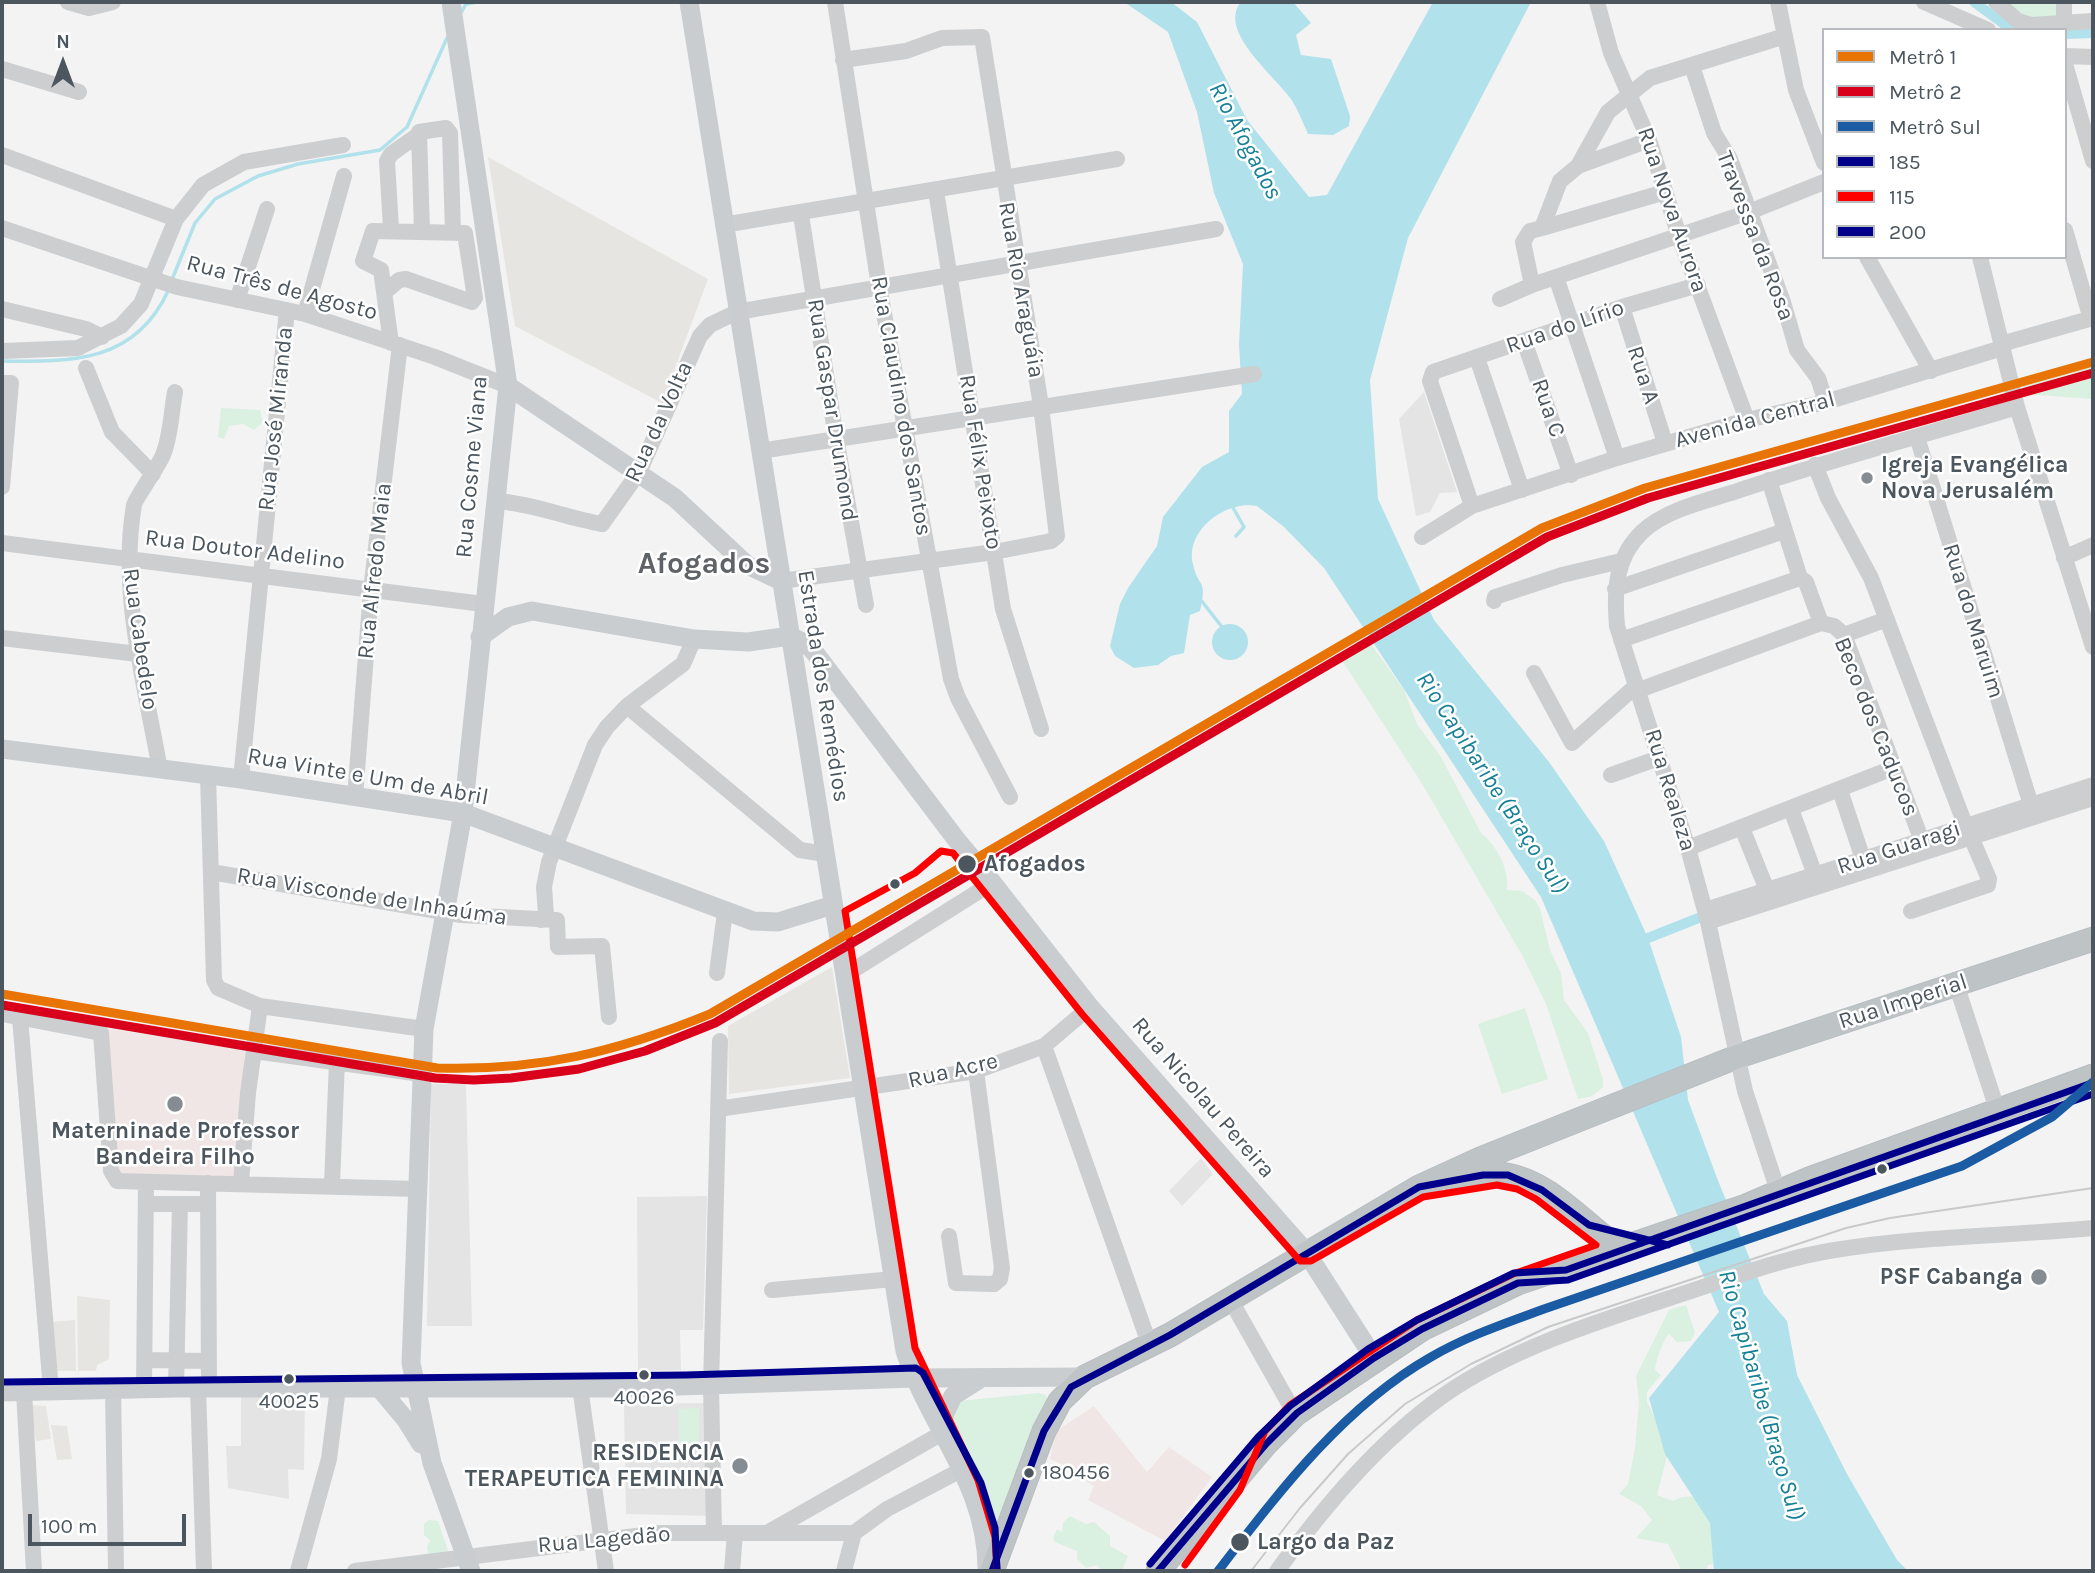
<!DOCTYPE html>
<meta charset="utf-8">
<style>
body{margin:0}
#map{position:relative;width:2095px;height:1573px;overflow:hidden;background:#f3f3f3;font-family:Karla,sans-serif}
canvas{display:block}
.frame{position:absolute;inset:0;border:4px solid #4b565e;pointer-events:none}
.legend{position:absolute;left:1822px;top:28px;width:245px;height:231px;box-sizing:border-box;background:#fff;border:2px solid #b7bbbf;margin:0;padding:9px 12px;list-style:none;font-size:21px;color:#4b565e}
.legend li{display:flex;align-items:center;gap:14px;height:35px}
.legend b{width:35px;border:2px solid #b7bbbf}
.north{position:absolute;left:28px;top:28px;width:70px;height:70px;-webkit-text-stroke:5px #fff;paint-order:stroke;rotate:0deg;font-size:19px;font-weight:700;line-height:28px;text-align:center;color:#4b565e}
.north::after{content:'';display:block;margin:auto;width:24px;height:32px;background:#4b565e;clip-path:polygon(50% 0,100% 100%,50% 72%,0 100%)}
.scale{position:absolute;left:28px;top:1514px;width:158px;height:32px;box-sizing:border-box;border:4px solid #4b565e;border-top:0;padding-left:9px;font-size:21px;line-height:24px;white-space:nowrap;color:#4b565e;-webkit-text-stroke:5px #fff;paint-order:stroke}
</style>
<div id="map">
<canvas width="2095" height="1573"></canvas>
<div class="frame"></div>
<ul class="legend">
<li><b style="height:9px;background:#e77405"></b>Metrô 1</li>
<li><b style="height:9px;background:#d9001c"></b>Metrô 2</li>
<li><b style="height:9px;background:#1a5ba3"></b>Metrô Sul</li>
<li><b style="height:9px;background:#00008b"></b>185</li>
<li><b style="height:9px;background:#f00"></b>115</li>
<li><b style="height:9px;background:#00008b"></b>200</li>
</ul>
<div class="north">N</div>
<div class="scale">100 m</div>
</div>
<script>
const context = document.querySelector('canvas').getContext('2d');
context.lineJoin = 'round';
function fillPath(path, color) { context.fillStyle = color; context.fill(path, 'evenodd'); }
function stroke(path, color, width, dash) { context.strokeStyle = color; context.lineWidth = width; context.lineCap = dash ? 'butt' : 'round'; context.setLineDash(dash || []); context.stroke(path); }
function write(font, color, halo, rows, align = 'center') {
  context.font = font + ' Karla,sans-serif'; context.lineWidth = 5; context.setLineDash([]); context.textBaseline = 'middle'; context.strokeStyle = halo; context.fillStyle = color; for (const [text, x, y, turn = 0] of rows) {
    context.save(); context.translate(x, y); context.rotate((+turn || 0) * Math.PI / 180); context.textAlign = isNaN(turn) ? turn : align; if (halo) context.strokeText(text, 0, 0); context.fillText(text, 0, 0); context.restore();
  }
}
const commercial = new Path2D(`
 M488,157L708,279L662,403L515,326Z
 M832,967L850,1078L729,1094L728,1026Z
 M77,1296L110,1300L109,1359L97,1365L96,1371H78Z
 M75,1320L76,1371H56L52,1322Z
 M30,1405L46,1406L51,1439L36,1441Z
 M51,1425L67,1426L72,1459L57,1460Z`);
const education = new Path2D(`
 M1424,392L1457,492L1440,493L1430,512L1416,516L1399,419Z
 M431,1084H466L472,1326H427Z
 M1201,1158L1213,1174L1182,1206L1169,1191Z
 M707,1196L703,1330H680L681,1370L638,1371L637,1197Z
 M305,1393L304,1470L288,1469L289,1499L228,1488L226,1446H241V1394Z
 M707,1403L710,1516L626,1514L624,1404Z`);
const medical = new Path2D(`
 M104,1028L245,1049L239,1180L110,1182Z
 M1094,1406L1147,1472L1169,1447L1212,1477L1165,1541L1088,1500L1094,1486L1082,1479L1077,1471L1050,1459L1056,1431Z`);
const green = new Path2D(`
 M2002,2H2061L2063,27L2027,24Z
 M2093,366V399L2024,394L2022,387Z
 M221,408L260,410L263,422L254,430L243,424L229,426L224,439L218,437Z
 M1366,637L1404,690L1417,724L1441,757L1481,833C1498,847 1509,869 1507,890L1522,891L1535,900L1540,909L1550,950L1561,973L1564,1000L1588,1033L1603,1080V1087L1592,1096L1578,1099L1546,1004L1522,955L1421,782L1343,662Z
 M1525,1008L1548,1079L1502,1094L1478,1024Z
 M1686,1305L1695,1333L1691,1341L1677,1342L1669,1334C1662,1342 1656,1360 1655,1370L1661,1375L1647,1392V1402L1672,1452L1667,1456L1657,1495L1673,1501C1692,1491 1698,1499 1714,1511L1713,1564L1708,1565L1706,1571H1682L1668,1544L1636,1538L1652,1520L1641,1506L1619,1494L1628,1484L1635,1448L1639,1402L1636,1376L1669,1310Z
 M1039,1393L1046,1395L1048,1402L998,1539L988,1504L949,1423L959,1401Z
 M699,1408V1446H679L678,1409Z
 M1070,1516L1086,1524L1094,1522L1110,1536V1546L1128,1556L1122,1571H1103L1097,1565L1086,1568L1077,1559V1551L1055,1542L1053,1538L1057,1529L1062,1532L1063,1523Z
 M429,1520L438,1521L448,1551L429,1556L427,1547L430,1540L424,1535V1524Z`);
const water = new Path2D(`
 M1124,2H1171L1197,22L1247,120L1309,197L1327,195L1433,2H1531L1408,238L1370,380L1378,499L1434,620L1549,762L1604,841L1648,938L1681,1037L1688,1100L1717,1178L1764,1294L1787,1321L1797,1375L1847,1474L1897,1560L1908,1571H1714L1710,1523L1665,1454L1649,1398L1719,1312L1541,897L1324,568L1284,527L1257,506C1226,500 1185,530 1193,564C1198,589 1208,577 1200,611L1190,615L1184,653L1171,656L1158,665L1134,668L1115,656L1110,646L1120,604L1128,588L1157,546L1163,517L1202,467L1229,452V411L1242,394L1239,345L1243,264L1214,193L1197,112L1168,32Z
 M1241,2H1293L1311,23L1296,35L1301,55L1331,59L1350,116L1349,126L1333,135L1308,134C1303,123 1298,110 1291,99C1275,76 1217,31 1241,2Z
 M1212 642a18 18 0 1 1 36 0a18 18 0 1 1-36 0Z`);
const stream = new Path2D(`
 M461,13L466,4L477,2
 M171,282L195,223L215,199L258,176L298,164L380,150L407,127L447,38
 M2,361C72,362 136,363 169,289
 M1231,504L1244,527L1236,536
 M1200,599L1222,627`);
const canal = new Path2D(`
 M1974,2L2012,30
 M2065,34L2093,33
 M1648,938L1701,917`);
const majorTunnel = new Path2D(`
 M959,843L988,877`);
const minor = new Path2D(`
 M68,2L89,8L113,2
 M835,2L879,286L951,679L958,698L1010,797
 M1597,2L1611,53L1649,140L1679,236L1747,420
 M1778,2L1796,90L1824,163
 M1924,2L1988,30
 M1996,2L2018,21L2031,25L2093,21
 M2064,2V23
 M2065,56L2093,57
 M2065,64L2093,161
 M1692,66L1714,133L1730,159L1783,302L1797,350L1818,378L1826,402
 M2,69L79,92
 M2,155L176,219
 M1578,166L1649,140
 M936,191L1003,609L1041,729
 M801,215L836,438L866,605
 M723,225L1117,159
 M2,228L177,287L305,314L435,357L508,386
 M1542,228L1665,192
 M391,229L387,161L391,154L418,135
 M2065,230L2091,319
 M422,232L419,132L446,128L450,133L453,232
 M1867,257L1931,371
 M1980,257L2017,407L2093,647
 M1556,277L1617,458
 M1532,285L1523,242L1530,231L1542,228L1560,181L1578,166L1608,112L1650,78L1785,36
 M385,292L399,280L406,279L472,302L475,298L465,233L373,231L363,261L381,270L391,343
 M1500,299L1532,285L1749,212L1824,182
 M237,300L267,209
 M1622,307L1665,443
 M2,309L86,329L102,337
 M305,314L344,176
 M1524,341L1571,475
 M2,351L78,348L121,326L141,304L176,219L203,185L244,162L343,145
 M1477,358L1522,490
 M86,368L112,432L153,474
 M2,383H11L2,487
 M1917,437L2031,805
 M760,451L1254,374
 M1815,465L1828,498L1871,578L1966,827
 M1769,480L1800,578L1806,582L1821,623
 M498,501C534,504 567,518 602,524L639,472L700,336L710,325L737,312L1216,229
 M1472,506L1430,381L1433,372L1622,307L1698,285
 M1422,537L1472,506L1617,458L1747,420L1826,402L2002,348L2008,342L2093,318
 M2,543L483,604
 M2064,558L2093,545
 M781,581L994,552L1051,541L1057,536L1041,406L982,37L942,38L906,51L843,60
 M1615,589L1784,531
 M1494,601L1495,597L1562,575L1621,561
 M1821,623L1834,626L1844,635L1922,841
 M1844,635L1887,619
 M2,638L138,654
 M1621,640L1800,578
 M1534,673L1572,743L1637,685
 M1639,690L1821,623
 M627,706L800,850L825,854
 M160,770C145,684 119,593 134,505C135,499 158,467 163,455C171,435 171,413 175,392
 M208,775L214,980L218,988L260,1006L424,1029
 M1611,775L1659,758
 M241,779L287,310
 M1840,790L1863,859
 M355,797L371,590L400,345
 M1791,809L1815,875
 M1742,828L1767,890
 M1688,848L1893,768
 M211,872L461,915L557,920L558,947L602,946L609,1017
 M1705,910L2093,785
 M1911,911L1988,885L1989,879L1971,837
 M541,920L546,915L544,887L549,862L595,745L607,727L627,706L683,664L694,639
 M1708,922L2093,798
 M717,973L725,912
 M844,976L992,883
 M1956,984L1997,1109
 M2,1014L101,1033L111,1171L117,1181L417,1189
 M20,1018L51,1390
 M1044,1046L1150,1346
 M254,1051L421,1074
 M718,1109L976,1071L1044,1046L1090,1007
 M208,1183L209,1388
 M241,1183L248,1093L260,1006
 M332,1184L337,1061
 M1778,1191L1745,1091L1708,922L1688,848L1617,626C1614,591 1615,558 1642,532C1668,508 1708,501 1740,490C1831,460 1924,435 2017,407
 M146,1204H208
 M949,1236L956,1283L994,1284L1000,1279L1002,1268L976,1071
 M772,1290L894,1279
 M1230,1299L1295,1414
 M145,1360L209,1361
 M580,1387L606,1571
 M176,1388L180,1204
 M198,1388L204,1571
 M113,1389L116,1571
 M144,1390L146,1182
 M24,1391L34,1571
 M714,1533L711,1386L720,1041
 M767,1533L944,1432
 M854,1533L887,1509L963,1469
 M298,1571L329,1459L338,1388
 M355,1571L660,1533H854
 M732,1571L735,1533
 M844,1571L854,1533
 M1277,1571C1324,1507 1378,1442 1444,1395C1511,1348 1605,1319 1682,1294C1732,1278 1782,1258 1835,1250C1919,1236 2008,1236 2093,1228`);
const major = new Path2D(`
 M451,2L508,386L463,813L424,1029L411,1363L432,1463L471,1571
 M689,2L905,1351C930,1429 988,1484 987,1571
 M508,386L675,498L747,565L781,581
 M790,636L807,644L815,653L959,843
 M480,637L508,617L532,611L694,639L748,642L790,636
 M2,749L241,779L463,813L753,921L778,922L833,905
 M988,877L1090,1007L1306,1252L1374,1358
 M380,1389L406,1420L421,1444
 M2,1392L176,1388H620L914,1378L1085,1377
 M940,1424L953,1396L980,1379`);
const highway = new Path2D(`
 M1453,1180C1470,1177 1489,1172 1507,1175C1544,1181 1576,1215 1604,1237L1609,1242L1608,1252
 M992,1571L1044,1431L1060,1401L1085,1377L1170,1335L1419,1187L1480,1159L1739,1056L2093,939
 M1158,1571L1266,1444L1297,1413L1422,1329L1518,1283L1746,1206L1809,1179L2093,1076`);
const tram = new Path2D(`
 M1251,1571L1300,1508L1348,1454L1405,1404L1471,1364L1548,1327L1846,1228L1890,1218L2093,1188`);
const bus1 = new Path2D(`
 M992,1571L1044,1431L1071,1387L1170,1335L1419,1187L1483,1175H1508L1542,1190L1589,1225L1668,1245
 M1158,1571L1266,1444L1297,1413L1374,1358L1422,1329L1518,1283L1568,1280L2093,1094`);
const bus2 = new Path2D(`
 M997,1570L995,1537L978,1480L915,1348L845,911L915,873L941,851L953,853L1082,1014L1300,1261H1311L1423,1197L1497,1185L1517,1189L1536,1199L1596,1245L1513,1274L1417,1320L1290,1405L1265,1431L1240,1490L1185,1565`);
const bus3 = new Path2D(`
 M2,1382L686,1375L916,1368L923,1373L981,1483L995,1528L997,1570
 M1150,1564L1258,1437L1290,1406L1368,1349L1417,1320L1514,1273L1566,1270L2089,1084`);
const metro1 = new Path2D(`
 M2,994L437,1068C538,1071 617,1052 710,1014L1542,528L1645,488L2093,362`);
const metro2 = new Path2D(`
 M2,1005L435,1078L474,1080L511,1078L579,1069L645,1051L715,1023L1547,537L1648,498L2093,373`);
const metro3 = new Path2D(`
 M1218,1571C1279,1492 1343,1407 1431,1357C1467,1336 1506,1323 1544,1309L1962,1166L2052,1117L2093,1082`);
const markers = [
 [1867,478,7,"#868d92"],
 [967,864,10,"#4b565e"],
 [895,884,6,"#4b565e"],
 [175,1104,9,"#868d92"],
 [1882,1169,6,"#4b565e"],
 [2039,1277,9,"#868d92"],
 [644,1375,6,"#4b565e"],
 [289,1379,6,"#4b565e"],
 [740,1466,9,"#868d92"],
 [1029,1473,6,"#4b565e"],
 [1240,1542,10,"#4b565e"]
];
const busNames = [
 ["40026",644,1398],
 ["40025",289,1402],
 ["180456",1042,1473,"left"]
];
const streetNames = [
 ["Rua Nova Aurora",1672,210,71],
 ["Travessa da Rosa",1755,236,69],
 ["Rua Três de Agosto",282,288,15],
 ["Rua Rio Araguáia",1021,290,80],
 ["Rua do Lírio",1565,327,-19],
 ["Rua A",1643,375,72],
 ["Rua Claudino dos Santos",901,406,80],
 ["Rua C",1548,408,71],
 ["Rua Gaspar Drumond",832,410,81],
 ["Rua José Miranda",276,419,-84],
 ["Avenida Central",1755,420,-15],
 ["Rua da Volta",659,422,-65],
 ["Rua Félix Peixoto",980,462,81],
 ["Rua Cosme Viana",472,467,-85],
 ["Rua Doutor Adelino",245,550,7],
 ["Rua Alfredo Maia",375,571,-84],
 ["Rua do Maruim",1973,621,73],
 ["Rua Cabedelo",140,639,82],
 ["Estrada dos Remédios",823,686,81],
 ["Beco dos Caducos",1876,727,68],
 ["Rua Vinte e Um de Abril",368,777,10],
 ["Rua Realeza",1670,790,73],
 ["Rua Guaragi",1899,848,-18],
 ["Rua Visconde de Inhaúma",372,897,9],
 ["Rua Imperial",1903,1002,-18],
 ["Rua Acre",953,1071,-13],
 ["Rua Nicolau Pereira",1203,1098,49],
 ["Rua Lagedão",604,1540,-5]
];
const poiNames = [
 ["Igreja Evangélica",1881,465,"left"],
 ["Nova Jerusalém",1881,491,"left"],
 ["Materninade Professor",175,1131,"center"],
 ["Bandeira Filho",175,1157,"center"],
 ["PSF Cabanga",2023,1277],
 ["RESIDENCIA",724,1453],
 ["TERAPEUTICA FEMININA",724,1479]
];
const stopNames = [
 ["Afogados",984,864],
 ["Largo da Paz",1257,1542]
];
const waterNames = [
 ["Rio Afogados",1245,141,62],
 ["Rio Capibaribe (Braço Sul)",1492,783,57],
 ["Rio Capibaribe (Braço Sul)",1761,1395,74]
];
const districtNames = [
 ["Afogados",704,564]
];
fillPath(commercial, '#e7e5e1');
fillPath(education, '#e5e4e4');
fillPath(medical, '#f0e6e6');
fillPath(green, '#daf0e1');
fillPath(water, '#b1e1eb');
stroke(stream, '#b1e1eb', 3.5);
stroke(canal, '#b1e1eb', 10);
stroke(majorTunnel, '#c9ccce', 19, [19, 10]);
stroke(highway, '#b8bdc1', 25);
stroke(minor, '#cdced0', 16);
stroke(major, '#c9cdcf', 19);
stroke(highway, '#bec3c6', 23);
stroke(tram, '#c8c9ca', 2);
stroke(bus1, '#00008b', 7);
stroke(bus2, '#f00', 7);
stroke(bus3, '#00008b', 7);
stroke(metro1, '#e77405', 9);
stroke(metro2, '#d9001c', 9);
stroke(metro3, '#1a5ba3', 9);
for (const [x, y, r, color] of markers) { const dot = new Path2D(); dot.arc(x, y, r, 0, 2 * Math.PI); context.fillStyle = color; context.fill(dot); stroke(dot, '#fff', 2.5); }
write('21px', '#4b565e', '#fff', busNames);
write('23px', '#4b565e', '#fff', streetNames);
write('bold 23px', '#4b565e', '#fff', poiNames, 'right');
write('bold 23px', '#4b565e', '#fff', stopNames, 'left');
write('italic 24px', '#168096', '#fff', waterNames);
write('bold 30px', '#5f6266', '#fff', districtNames);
</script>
